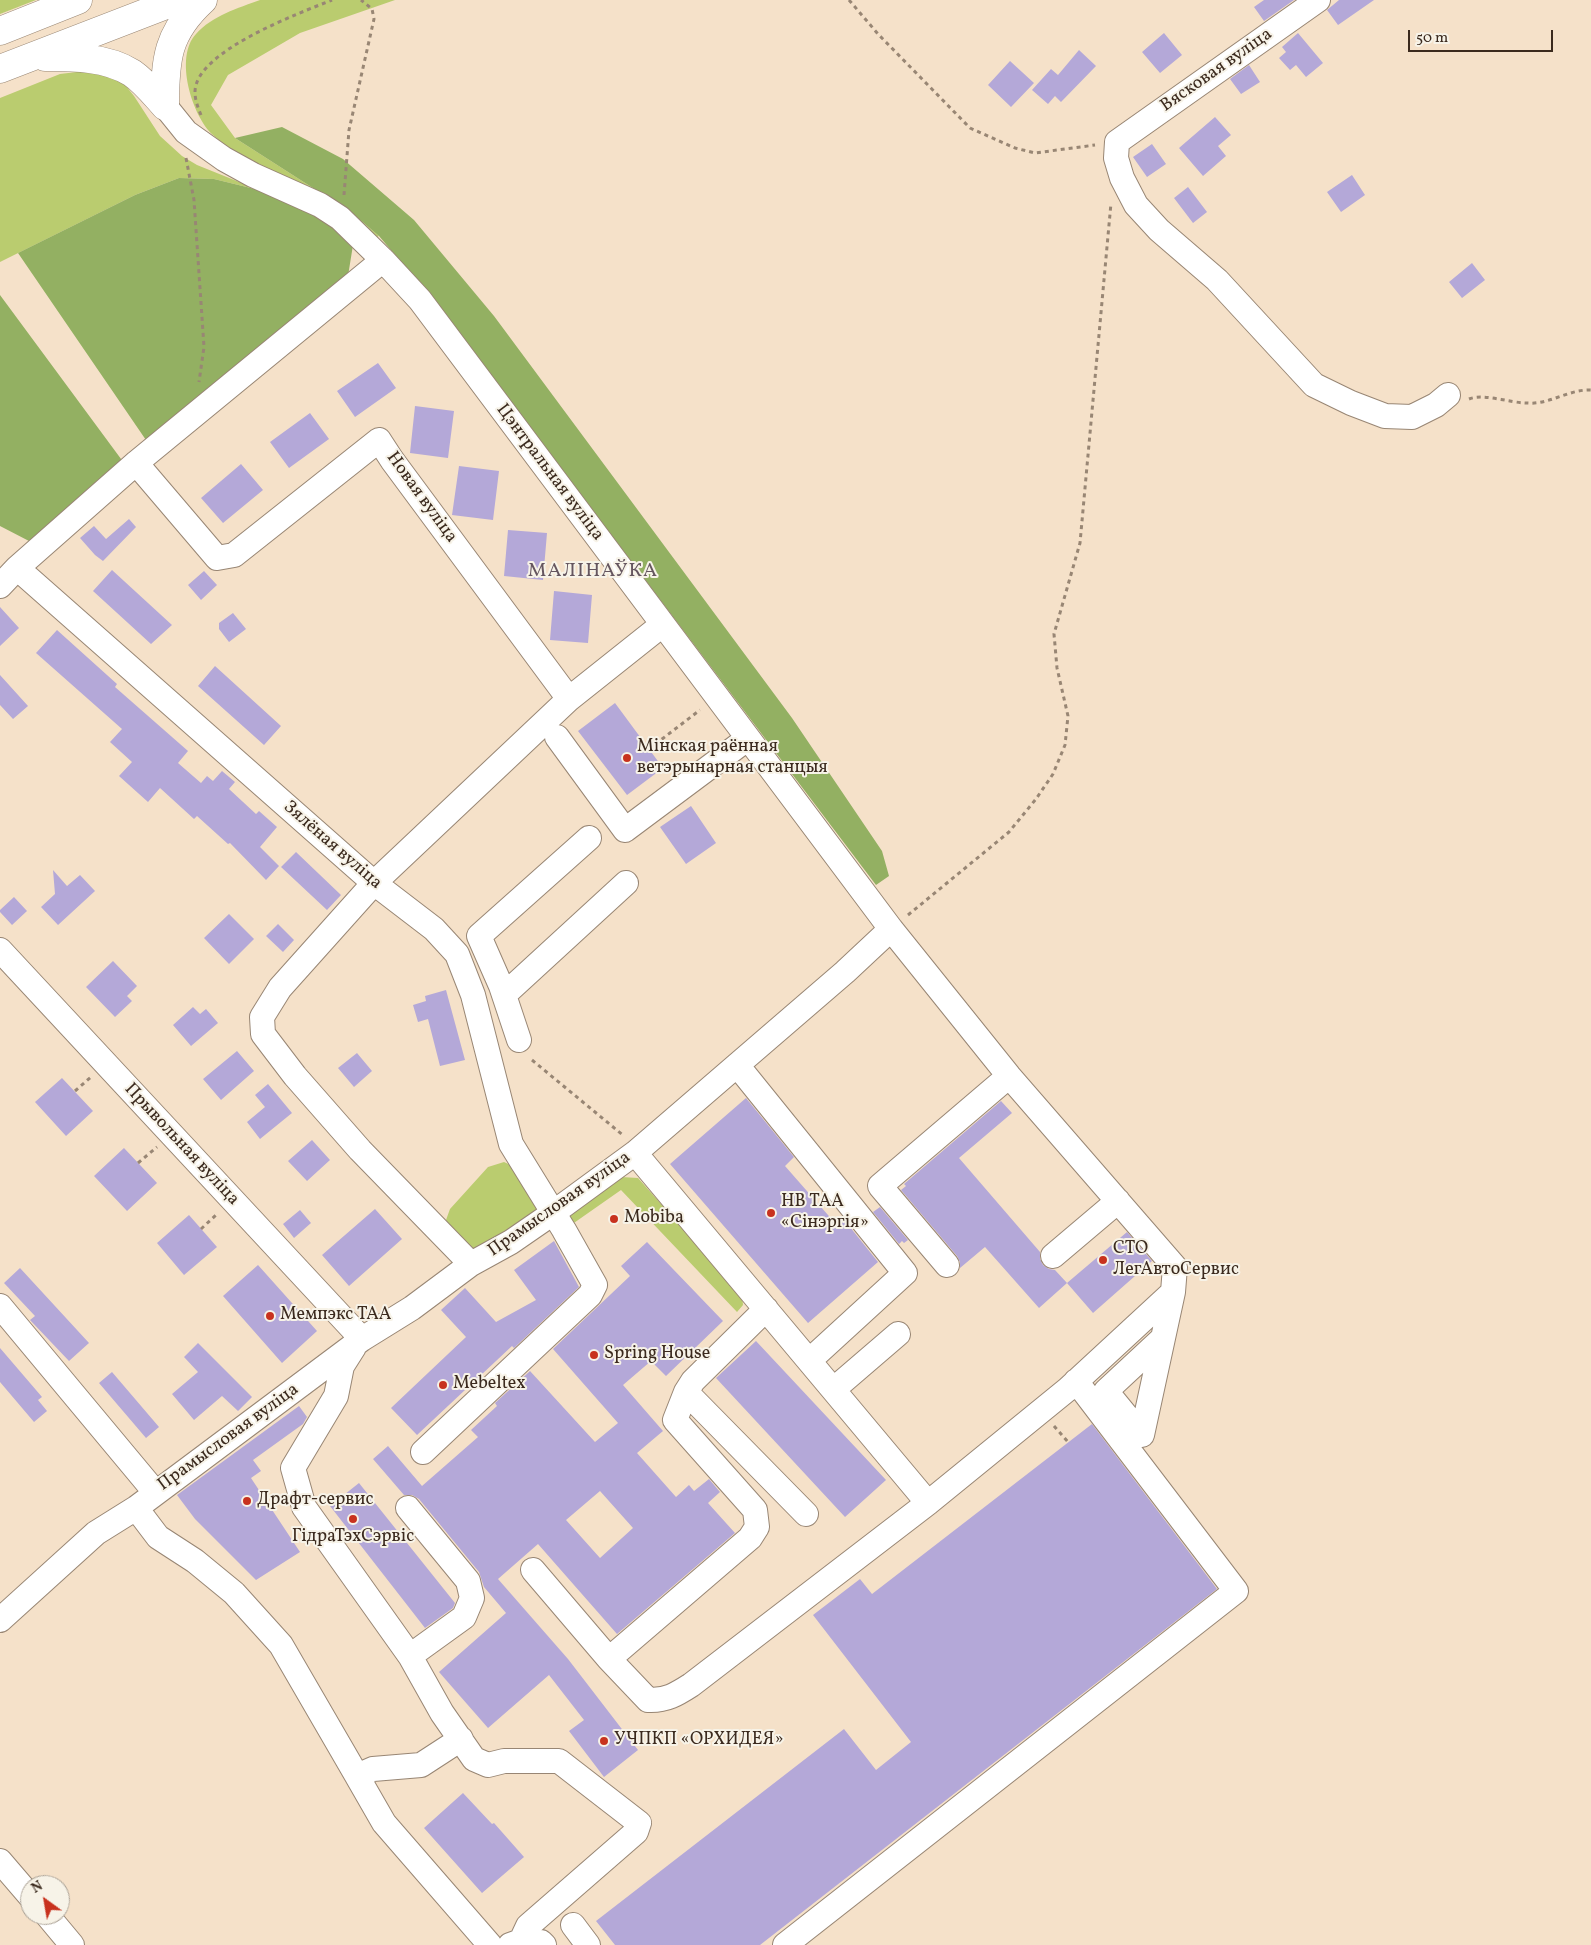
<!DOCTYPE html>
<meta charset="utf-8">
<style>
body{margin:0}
#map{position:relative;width:1591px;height:1945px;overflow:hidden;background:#f5e1c9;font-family:Vollkorn,serif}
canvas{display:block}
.north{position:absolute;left:20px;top:1875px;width:50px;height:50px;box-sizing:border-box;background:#f7f3e8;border:1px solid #aca397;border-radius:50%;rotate:328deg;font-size:14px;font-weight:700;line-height:20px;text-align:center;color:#3b2a1e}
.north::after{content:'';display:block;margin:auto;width:18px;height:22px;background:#c8321e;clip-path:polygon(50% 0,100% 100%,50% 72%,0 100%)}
.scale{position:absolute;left:1408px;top:30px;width:145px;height:22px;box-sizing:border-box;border:2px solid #3b2a1e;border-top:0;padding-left:6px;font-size:15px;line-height:18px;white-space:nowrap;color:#3b2a1e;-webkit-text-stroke:4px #f7f3e8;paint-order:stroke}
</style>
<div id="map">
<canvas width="1591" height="1945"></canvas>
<div class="north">N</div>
<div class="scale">50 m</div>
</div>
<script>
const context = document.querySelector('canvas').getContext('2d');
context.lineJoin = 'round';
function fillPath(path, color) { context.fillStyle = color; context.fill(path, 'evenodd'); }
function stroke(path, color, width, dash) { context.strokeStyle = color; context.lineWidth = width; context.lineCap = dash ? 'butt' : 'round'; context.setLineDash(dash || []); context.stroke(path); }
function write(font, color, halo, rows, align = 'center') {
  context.font = font + ' Vollkorn,serif'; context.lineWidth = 4; context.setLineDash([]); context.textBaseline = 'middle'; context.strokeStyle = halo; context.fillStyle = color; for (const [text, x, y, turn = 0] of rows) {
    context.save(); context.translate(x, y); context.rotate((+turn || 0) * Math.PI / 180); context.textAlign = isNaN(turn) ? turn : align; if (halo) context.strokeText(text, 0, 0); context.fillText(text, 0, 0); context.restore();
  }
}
const green = new Path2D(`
 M0,0H36L0,14Z
 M260,0H395L300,33L228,75L211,105L235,138L352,213L379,236L373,239C356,227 339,212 321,201C287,178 244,164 213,135C192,116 174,57 196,34C212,16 238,8 260,0Z
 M85,71L107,74L122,81L134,96L160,136L182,156L197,165L259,190L214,179L179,178L135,195L0,262V98L60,74Z
 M504,1162L517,1168L540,1212L480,1249L467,1251L450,1230L446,1220L450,1209L488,1167Z
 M621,1177L638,1178L742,1295L743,1305L737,1312L621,1190L571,1225L567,1218Z`);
const forest = new Path2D(`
 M282,127L343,159L414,220L494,316L792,718L882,851L889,876L876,885L431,297L379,236L352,213L235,138Z
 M179,178L214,179L259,190L336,226L353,245L348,276L148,443L18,253L135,195Z
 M0,295L124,463L29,541L0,526Z`);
const building = new Path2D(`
 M1264,0H1294L1264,21L1254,7Z
 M1339,0H1374L1338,25L1327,10Z
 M1164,33L1182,55L1160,73L1142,52Z
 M1298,33L1323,63L1306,77L1296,65L1290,70L1279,58L1286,52L1282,47Z
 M1079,50L1096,66L1061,102L1055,96L1048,104L1032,90L1051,69L1058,75Z
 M1010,61L1034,83L1011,107L988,85Z
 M1249,65L1260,82L1241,94L1230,79Z
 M1215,117L1231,135L1218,146L1226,156L1203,176L1179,148Z
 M1152,144L1166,164L1147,177L1133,157Z
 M1352,175L1365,195L1341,212L1327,192Z
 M1188,187L1207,212L1193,223L1174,198Z
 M1472,263L1485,280L1462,298L1449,282Z
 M378,363L396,388L355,417L337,391Z
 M415,406L454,411L448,458L410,453Z
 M310,413L329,439L289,468L270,442Z
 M241,464L263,490L223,523L201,498Z
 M459,466L499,471L493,520L452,515Z
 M129,519L136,527L103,561L95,555L80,538L94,526L106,539Z
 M508,530L547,533L543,580L504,576Z
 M112,570L172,625L151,644L93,591Z
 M204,571L217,585L201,600L188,585Z
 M554,591L592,595L588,643L550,640Z
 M0,607L19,628L0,646Z
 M233,613L246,629L229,642L219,629V623Z
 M57,630L117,684L115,687L188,751L178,763L201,783L207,776L213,781L222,771L235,782L229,789L256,814L259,811L277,827L260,847L279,866L266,880L230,843L228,844L197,816L194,819L160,788L148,802L119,776L132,762L110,742L122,729L36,653Z
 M215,666L281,726L264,745L198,686Z
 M0,675L28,706L13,719L0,705Z
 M615,703L663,768L627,795L578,731Z
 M691,806L716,843L686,864L660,827Z
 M296,852L341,895L327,910L281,867Z
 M53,870L67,886L80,875L95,891L58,925L41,907L55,894Z
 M14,897L27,911L12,925L0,912V910Z
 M229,914L254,939L229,964L204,938Z
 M278,924L294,940L283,952L266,936Z
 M113,961L137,986L127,996L132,1001L115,1017L86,987Z
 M446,990L465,1060L440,1066L428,1019L418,1022L413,1005L426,1001L425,996Z
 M193,1007L200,1014L206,1009L218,1023L191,1046L173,1025Z
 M237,1051L254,1071L221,1100L203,1079Z
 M357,1053L372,1071L354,1087L338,1068Z
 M62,1078L93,1111L66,1136L35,1102Z
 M268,1084L292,1113L260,1139L247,1122L265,1107L255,1095Z
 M746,1098L794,1157L785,1166L835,1223L842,1217L878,1262L808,1323L670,1164Z
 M1001,1101L1012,1113L959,1158L1040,1252V1259L1043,1265L1049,1269L1055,1270L1067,1283L1039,1308L985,1247L960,1268V1262L957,1256L901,1190L906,1186L904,1184Z
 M312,1140L330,1160L307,1181L288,1161Z
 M124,1148L157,1183L127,1211L94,1176Z
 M880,1207L908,1240L904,1243L902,1241L899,1244L873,1212Z
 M375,1209L402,1239L349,1286L322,1255Z
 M300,1210L311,1223L294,1238L283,1224Z
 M189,1215L217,1247L184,1275L157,1243Z
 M1127,1232L1152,1261L1093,1313L1067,1283Z
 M554,1241L579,1287L514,1348L512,1346L417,1435L391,1408L466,1337L441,1310L465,1288L496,1322L536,1300L514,1270Z
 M647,1242L723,1321L666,1376L651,1361L623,1385L663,1431L637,1453L676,1497L689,1485L694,1491L709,1479L720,1492L708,1503L735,1533L617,1634L538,1544L498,1579L568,1659L638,1750L604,1777L569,1731L584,1720L549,1675L488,1728L439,1672L506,1613L484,1587L479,1572L419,1499L412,1495H404L373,1459L388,1446L422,1486L478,1437L471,1430L497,1406L495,1403L530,1371L595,1442L618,1423L553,1349L630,1276L621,1266ZM600,1491L633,1528L600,1558L566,1520Z
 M258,1265L317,1331L282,1363L223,1296Z
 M20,1268L89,1343L69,1361L30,1320L35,1316L4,1283Z
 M756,1341L886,1480L845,1517L716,1378Z
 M198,1343L252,1397L238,1411L222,1396L194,1420L172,1394L198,1372L184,1357Z
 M0,1348L42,1397L38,1400L47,1411L34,1422L0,1382Z
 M112,1372L159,1427L146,1438L99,1383Z
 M299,1406L307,1417L303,1424L253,1460L261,1471L251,1478L300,1552L256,1580L195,1519L177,1495Z
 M1092,1424L1217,1589L760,1945H615L596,1921L844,1729L876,1770L911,1742L813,1615L860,1579L872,1594Z
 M359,1483L455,1603L453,1608L425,1628L330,1506Z
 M463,1793L492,1824L494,1823L524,1857L482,1893L424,1828Z`);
const path = new Path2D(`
 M849,0L878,34L970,128L1015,148L1035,153L1095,145
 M201,115C198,108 195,100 195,92C195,51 300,13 332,0
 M186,158L194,200L204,347L199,382
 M344,195L349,130L374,19L372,9L361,0
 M1469,399C1484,393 1510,403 1527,403C1549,405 1569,389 1591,390
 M649,749L700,710
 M908,915L1009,832L1036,799L1053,774L1065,745L1068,716L1057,668L1054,634L1080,543L1111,203
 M532,1060L624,1136
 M75,1091L91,1077
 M138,1163L157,1147
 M201,1229L217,1214
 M1054,1426L1068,1442`);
const minor = new Path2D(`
 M1318,0L1117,142L1116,158L1122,178L1136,205L1159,230L1217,280L1314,385L1351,403L1385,416L1412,417L1436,405L1448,395
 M136,463L217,558L234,555L379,440L392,460L569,699
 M17,568L136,463L383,260
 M0,586L17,568L374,883L434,929L457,954L473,995L511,1144L564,1230L595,1285L590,1295L423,1452
 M557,737L625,830L747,739
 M0,950L362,1339
 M504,995L626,883
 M519,1040L501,986L479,936L589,838
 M737,1065L905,1273L810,1360
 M635,1153L928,1503
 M1053,1256L1118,1201
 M471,1264L360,1150L295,1076L263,1034L262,1017L280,988L374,883L569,699L662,625
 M947,1265L880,1186L1009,1076
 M0,1306L155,1492
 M1163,1338L1106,1391L1142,1435L1173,1292
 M354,1347L342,1366L336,1396L293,1468L304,1507L410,1656L442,1713L474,1759L488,1765L504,1761H559L639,1823L636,1832L528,1926L521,1941
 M834,1389L898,1334
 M686,1392L806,1514
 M136,1508L158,1537L195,1561L234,1593L281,1645L357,1776L373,1769L421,1765L461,1739
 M408,1508L468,1581L472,1598L464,1617L410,1656
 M533,1570L609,1659L648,1700C666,1701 677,1694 691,1685L928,1503L1068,1389L1173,1292L1175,1267L1009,1076L891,929
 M0,1620L96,1533L136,1508L362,1339L412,1308L471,1264L511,1242L553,1213L635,1153L845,972L891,929L420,300L383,260L340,218L320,205L253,175L224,159L186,132L165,106
 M609,1659L750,1538L757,1527L755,1510L675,1420L686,1392L693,1381L766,1309
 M357,1776L384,1823L490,1945
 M0,1861L30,1896
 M47,1915L72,1945
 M573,1925L588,1945
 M510,1945L521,1941L541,1942L544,1945
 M785,1945L1236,1591L1076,1381`);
const highway = new Path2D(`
 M0,31L78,0
 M45,57C74,57 107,57 132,73C145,82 155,95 165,106
 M0,69L179,0
 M165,106C165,59 167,33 203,0`);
const markers = [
 [627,758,5,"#c8321e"],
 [771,1213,5,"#c8321e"],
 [614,1219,5,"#c8321e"],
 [1103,1260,5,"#c8321e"],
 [270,1316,5,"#c8321e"],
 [594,1355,5,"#c8321e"],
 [443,1385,5,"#c8321e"],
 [247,1501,5,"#c8321e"],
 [353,1519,5,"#c8321e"],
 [604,1741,5,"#c8321e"]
];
const streetNames = [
 ["Вясковая вуліца",1217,71,-35],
 ["Цэнтральная вуліца",549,473,53],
 ["Новая вуліца",421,498,54],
 ["Зялёная вуліца",332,846,41],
 ["Прывольная вуліца",181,1145,47],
 ["Прамысловая вуліца",560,1205,-35],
 ["Прамысловая вуліца",229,1438,-36]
];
const poiNames = [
 ["Мінская раённая",637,748],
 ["ветэрынарная станцыя",637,769],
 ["НВ ТАА",781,1203],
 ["«Сінэргія»",781,1224],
 ["Mobiba",624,1219],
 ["СТО",1113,1250],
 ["ЛегАвтоСервис",1113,1271],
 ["Мемпэкс ТАА",280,1316],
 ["Spring House",604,1355],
 ["Mebeltex",453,1385],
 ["Драфт-сервис",257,1501],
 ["ГідраТэхСэрвіс",353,1538,"center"],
 ["УЧПКП «ОРХИДЕЯ»",614,1741]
];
const quarterNames = [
 ["МАЛІНАЎКА",593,572]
];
fillPath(green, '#bacc6f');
fillPath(forest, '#93b062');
fillPath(building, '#b4a8d8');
stroke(minor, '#988674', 26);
stroke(highway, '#988674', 29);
stroke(path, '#988674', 3, [4, 4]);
stroke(minor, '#fff', 24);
stroke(highway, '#fff', 28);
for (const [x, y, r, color] of markers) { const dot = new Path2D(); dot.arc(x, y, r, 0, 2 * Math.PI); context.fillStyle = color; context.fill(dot); stroke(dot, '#f7f3e8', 2); }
write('18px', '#3b2a1e', '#f7f3e8', streetNames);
write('18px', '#3b2a1e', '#f7f3e8', poiNames, 'left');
context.letterSpacing = '1px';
write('20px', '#65565f', '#f7f3e8', quarterNames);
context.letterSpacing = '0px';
</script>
